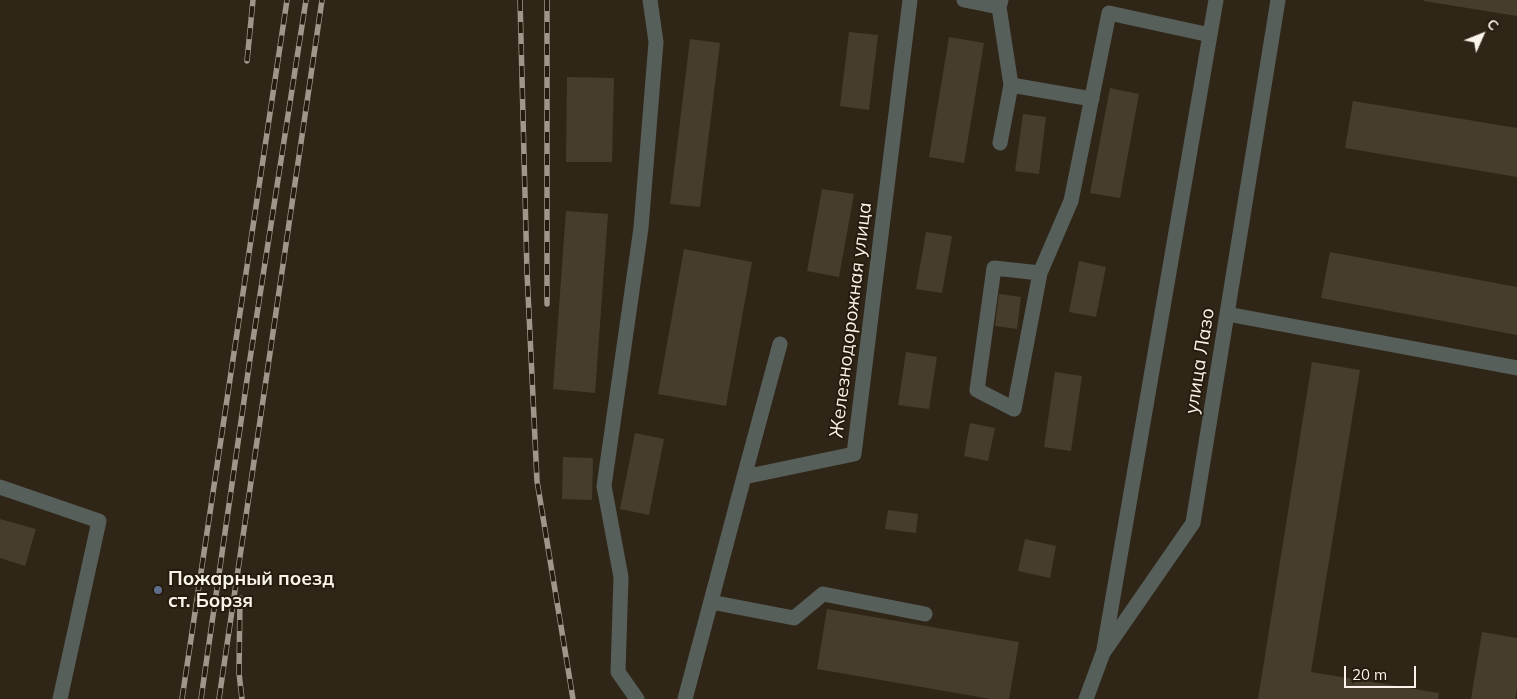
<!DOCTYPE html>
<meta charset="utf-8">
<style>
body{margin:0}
#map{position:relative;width:1517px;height:699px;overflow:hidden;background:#302617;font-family:Mulish,sans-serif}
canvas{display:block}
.north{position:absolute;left:1457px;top:10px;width:50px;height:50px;-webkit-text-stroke:4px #261c0e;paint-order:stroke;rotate:46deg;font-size:14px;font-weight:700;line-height:20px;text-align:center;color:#f9f3e9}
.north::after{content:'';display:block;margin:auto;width:18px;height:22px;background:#f9f3e9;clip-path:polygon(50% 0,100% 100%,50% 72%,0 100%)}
.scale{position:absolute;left:1344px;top:666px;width:72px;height:22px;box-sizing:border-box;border:2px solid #f9f3e9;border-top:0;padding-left:6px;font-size:15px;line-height:18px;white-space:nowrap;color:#f9f3e9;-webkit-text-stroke:4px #261c0e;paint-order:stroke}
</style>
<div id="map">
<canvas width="1517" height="699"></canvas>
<div class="north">С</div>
<div class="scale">20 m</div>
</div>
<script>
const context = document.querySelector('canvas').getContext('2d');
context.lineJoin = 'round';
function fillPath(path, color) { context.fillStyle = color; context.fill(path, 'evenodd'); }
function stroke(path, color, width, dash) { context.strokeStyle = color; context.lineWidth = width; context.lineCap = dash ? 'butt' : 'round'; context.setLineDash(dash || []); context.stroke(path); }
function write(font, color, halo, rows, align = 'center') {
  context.font = font + ' Mulish,sans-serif'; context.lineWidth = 4; context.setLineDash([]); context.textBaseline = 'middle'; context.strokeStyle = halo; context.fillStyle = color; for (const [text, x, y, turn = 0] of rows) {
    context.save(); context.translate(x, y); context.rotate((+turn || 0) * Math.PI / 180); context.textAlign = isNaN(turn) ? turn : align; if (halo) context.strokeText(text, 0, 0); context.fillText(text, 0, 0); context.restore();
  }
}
const building = new Path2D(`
 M1424,0H1517V16L1424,1Z
 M849,32L878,35L869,110L840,106Z
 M949,37L984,43L964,163L929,157Z
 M690,39L720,43L700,207L670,204Z
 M567,77L614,78L612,162H566Z
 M1110,88L1139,94L1120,198L1090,193Z
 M1353,101L1517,128V177L1345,148Z
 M1023,114L1046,117L1039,174L1015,171Z
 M822,189L854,194L839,277L807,271Z
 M566,211L608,214L595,393L553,389Z
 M926,232L952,236L942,293L916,289Z
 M684,249L752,262L726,406L658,394Z
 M1330,252L1517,287V335L1321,298Z
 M1079,261L1106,267L1096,317L1069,312Z
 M999,294L1021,297L1017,329L995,326Z
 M906,352L937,357L929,409L898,405Z
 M1312,362L1360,370L1311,672L1439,693L1438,699H1258Z
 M1055,372L1082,376L1071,451L1044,447Z
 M970,423L995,428L988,461L964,456Z
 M635,433L664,439L649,515L620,509Z
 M563,457L593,458L592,500L562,499Z
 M888,510L918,514L916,533L885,529Z
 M0,519L36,529L25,566L0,558Z
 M1025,539L1056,546L1050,578L1018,571Z
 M827,609L1019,642L1009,699H991L817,669Z
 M1482,632L1517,638V689L1515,699H1471Z`);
const minor = new Path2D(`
 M964,0L999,7L1001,0
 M999,7L1011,85
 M1000,143L1011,85L1092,99
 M1040,273L994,268L977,390L1014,409L1040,273L1071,201L1109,13L1210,35
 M1227,314L1517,368
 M744,477L780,344
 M0,487L99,521L60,699
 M711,602L794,618L823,594L925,614
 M1104,649L1216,0
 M637,699L618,672L621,577L604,486L641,228L656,42L650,0
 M685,699L744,477L854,454L910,0
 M1086,699L1103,653L1193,523L1278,0`);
const rail = new Path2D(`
 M520,0L527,272L537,481L573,699
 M547,0V304
 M247,61L253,0
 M240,598L239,673L242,699
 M182,699L287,0
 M201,699L250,359L306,0
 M219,699L322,0`);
const markers = [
 [158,590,5,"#5c6f8a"]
];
const streetNames = [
 ["Железнодорожная улица",851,320,-83],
 ["улица Лазо",1200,361,-81]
];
const poiNames = [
 ["Пожарный поезд",168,579],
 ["ст. Борзя",168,601]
];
fillPath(building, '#473d2d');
stroke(minor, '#575f5b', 15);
stroke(rail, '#9e978a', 5.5);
stroke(rail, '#261c0e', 4, [11]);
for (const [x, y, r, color] of markers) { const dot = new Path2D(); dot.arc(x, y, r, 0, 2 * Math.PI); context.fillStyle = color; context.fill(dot); stroke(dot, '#261c0e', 2); }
write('19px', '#f9f3e9', '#261c0e', streetNames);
write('bold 19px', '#f9f3e9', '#261c0e', poiNames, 'left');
</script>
